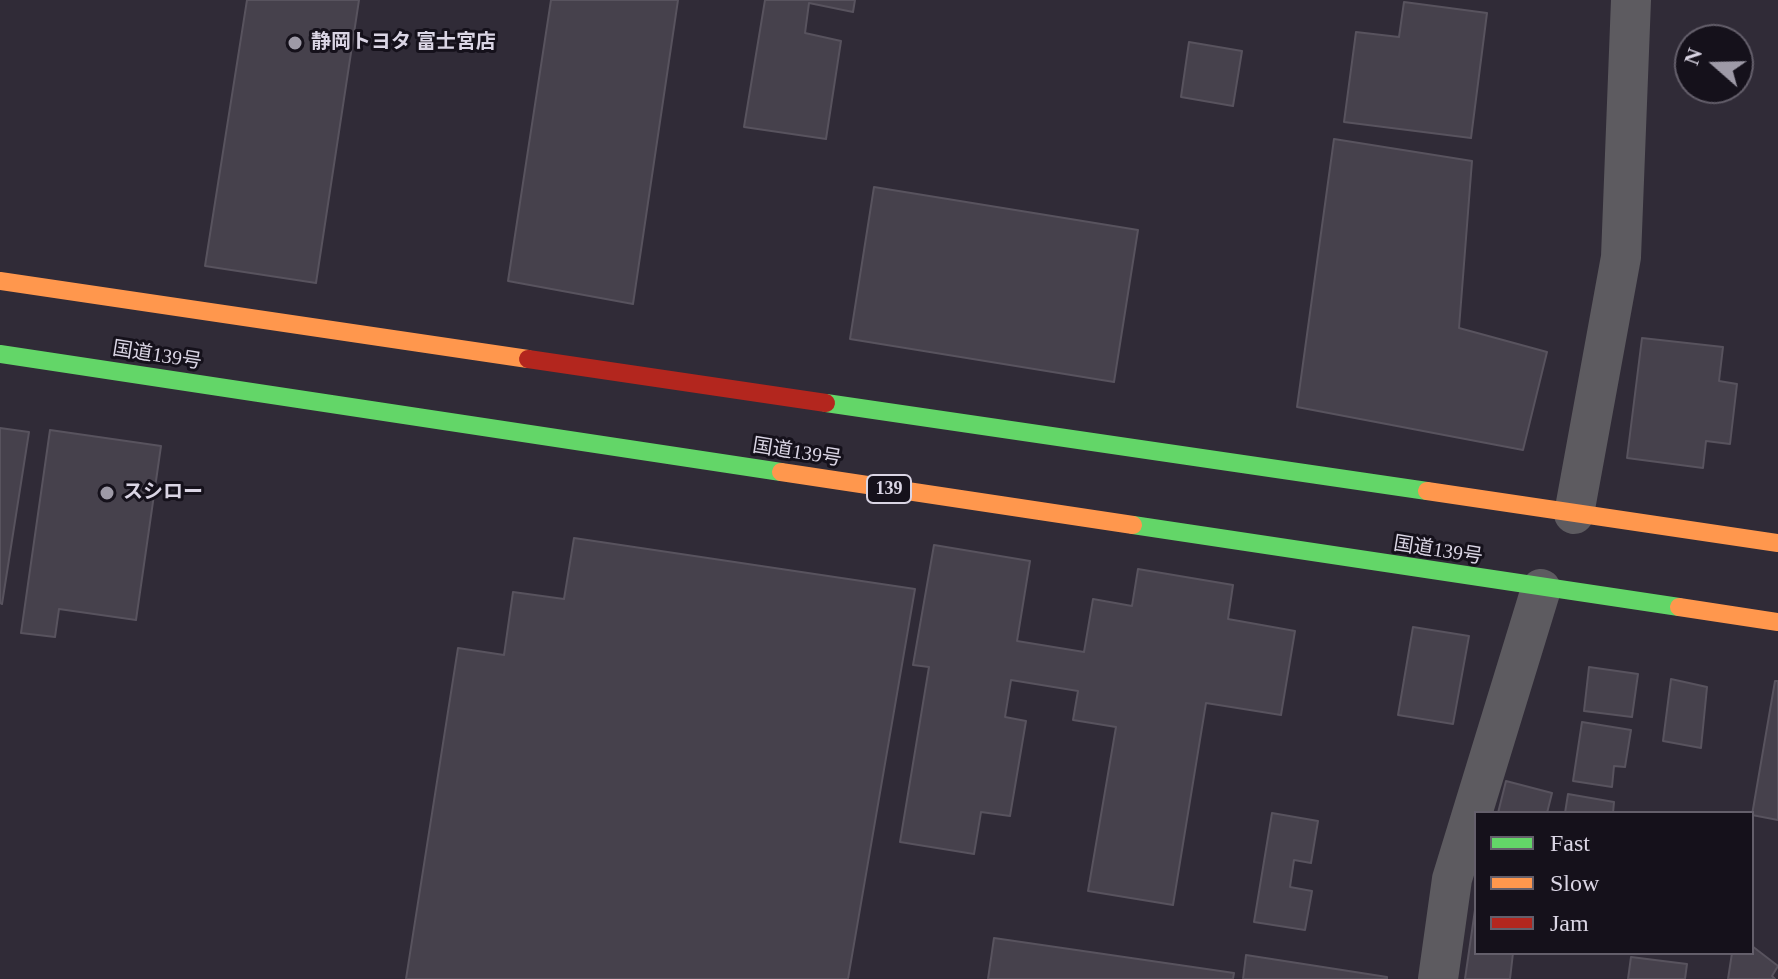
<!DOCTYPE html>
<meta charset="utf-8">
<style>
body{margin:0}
#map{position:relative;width:1778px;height:979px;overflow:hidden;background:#302b37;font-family:"Times New Roman",serif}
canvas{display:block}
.legend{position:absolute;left:1474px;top:811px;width:280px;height:144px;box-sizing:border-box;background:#15111b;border:2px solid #645f6b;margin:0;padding:10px 14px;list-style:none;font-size:24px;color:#dad5e4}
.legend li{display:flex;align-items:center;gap:16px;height:40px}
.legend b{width:40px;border:2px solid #645f6b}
.north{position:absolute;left:1674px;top:24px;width:80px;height:80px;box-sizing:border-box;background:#15111b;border:2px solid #645f6b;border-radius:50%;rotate:290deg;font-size:22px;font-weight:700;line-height:32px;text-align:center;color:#dad5e4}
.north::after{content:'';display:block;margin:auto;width:28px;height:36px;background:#9e9aa7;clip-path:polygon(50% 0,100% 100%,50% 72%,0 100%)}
</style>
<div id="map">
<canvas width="1778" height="979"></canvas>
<ul class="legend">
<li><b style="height:10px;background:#63d668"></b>Fast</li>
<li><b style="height:10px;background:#ff974d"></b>Slow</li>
<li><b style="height:10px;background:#b3261e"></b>Jam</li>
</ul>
<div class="north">N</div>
</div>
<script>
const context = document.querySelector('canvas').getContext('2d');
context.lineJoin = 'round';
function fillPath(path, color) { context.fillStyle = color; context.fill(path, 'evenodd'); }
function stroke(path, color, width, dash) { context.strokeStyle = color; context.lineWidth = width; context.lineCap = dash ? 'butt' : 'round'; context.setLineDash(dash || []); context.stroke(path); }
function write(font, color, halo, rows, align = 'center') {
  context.font = font + ' "Times New Roman","Noto Sans JP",serif'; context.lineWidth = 6; context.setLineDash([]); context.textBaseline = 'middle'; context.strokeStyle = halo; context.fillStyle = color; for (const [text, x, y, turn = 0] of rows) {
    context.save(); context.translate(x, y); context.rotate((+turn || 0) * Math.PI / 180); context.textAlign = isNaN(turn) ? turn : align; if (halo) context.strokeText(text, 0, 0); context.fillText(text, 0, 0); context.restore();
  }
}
const building = new Path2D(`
 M247,0H359L316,283L205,266Z
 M551,0H678L633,304L508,281Z
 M765,0H855L853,12L809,3L805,33L841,41L826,139L744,127Z
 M1404,2L1487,13L1471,138L1344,122L1356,32L1399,37Z
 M1189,42L1242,51L1233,106L1181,97Z
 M1334,139L1472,161L1459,328L1547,352L1523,450L1297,407Z
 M874,187L1138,230L1114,382L850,339Z
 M1642,338L1723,347L1719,381L1737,384L1730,444L1706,441L1703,468L1627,458Z
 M0,428L29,432L2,604L0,603Z
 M50,430L161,446L136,620L59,609L55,637L21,633Z
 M574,538L915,589L848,979H406L458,648L504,655L513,592L564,599Z
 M934,545L1030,561L1017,641L1084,652L1093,599L1132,606L1138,569L1233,585L1228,619L1295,631L1281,715L1206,703L1173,905L1088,891L1116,727L1073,720L1078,691L1011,680L1005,717L1026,721L1010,816L981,812L974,854L900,842L929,667L913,665Z
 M1413,627L1469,636L1453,724L1398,715Z
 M1589,667L1638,674L1632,717L1584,711Z
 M1671,679L1707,687L1701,748L1663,741Z
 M1775,681H1778V820L1752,815Z
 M1582,722L1631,730L1625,767L1614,766L1612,787L1573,781Z
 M1506,781L1552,793L1547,813H1498Z
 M1568,794L1614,802L1613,813H1565Z
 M1272,813L1318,821L1311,863L1294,860L1290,887L1312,891L1305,930L1254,922Z
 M1476,903V953H1513L1510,979H1465Z
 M994,938L1234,973L1233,979H988Z
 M1752,946L1778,966L1772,976L1775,979H1728L1732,953H1752Z
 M1246,955L1387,977V979H1243Z
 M1631,957L1687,964L1685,979H1628Z`);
const street = new Path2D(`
 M1574,514L1621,257L1631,0
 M1438,979L1452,879L1541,589`);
const fast = new Path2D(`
 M0,354L781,472
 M826,403L1427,491
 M1133,525L1679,607`);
const slow = new Path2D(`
 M0,281L528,359
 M781,472L1133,525
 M1427,491L1778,543
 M1679,607L1778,622`);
const jam = new Path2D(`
 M528,359L826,403`);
const markers = [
 [295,43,8,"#9e9aa7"],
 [107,493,8,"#9e9aa7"]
];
const shields = [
 [889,489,44]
];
const shieldNames = [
 ["139",889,489]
];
const poiNames = [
 ["静岡トヨタ 富士宮店",311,43],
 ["スシロー",123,493]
];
const streetNames = [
 ["国道139号",157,356,9],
 ["国道139号",797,453,9],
 ["国道139号",1438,551,9]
];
fillPath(building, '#46414c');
stroke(building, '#58535e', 2);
stroke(street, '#5d5b60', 40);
stroke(fast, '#63d668', 18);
stroke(slow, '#ff974d', 18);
stroke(jam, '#b3261e', 18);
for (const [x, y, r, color] of markers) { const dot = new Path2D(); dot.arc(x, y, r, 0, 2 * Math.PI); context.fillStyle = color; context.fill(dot); stroke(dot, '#15111b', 3); }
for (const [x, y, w] of shields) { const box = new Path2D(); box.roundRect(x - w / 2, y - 14, w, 28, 6); context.fillStyle = '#15111b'; context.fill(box); stroke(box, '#dad5e4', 2); }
write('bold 18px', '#dad5e4', null, shieldNames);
write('bold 20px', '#dad5e4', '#15111b', poiNames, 'left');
write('20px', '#dad5e4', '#15111b', streetNames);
</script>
